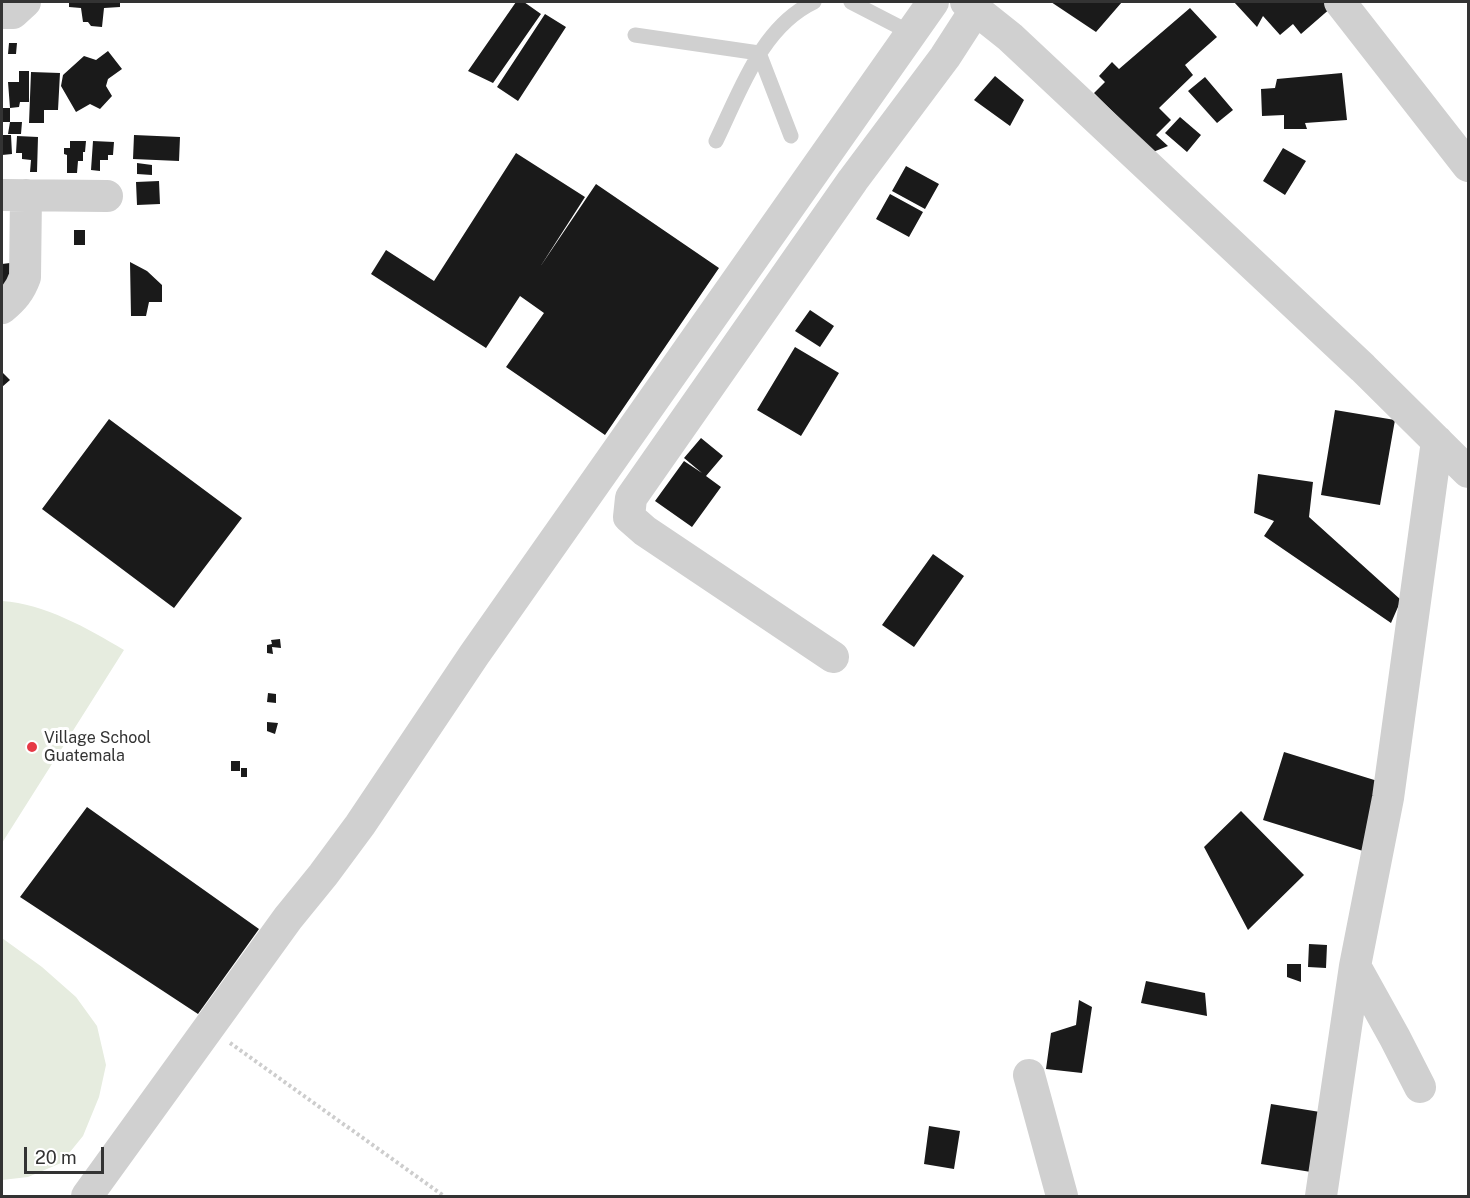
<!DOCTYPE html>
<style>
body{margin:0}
#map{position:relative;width:1470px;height:1198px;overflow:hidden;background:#fff;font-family:"Public Sans",sans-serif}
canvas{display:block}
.frame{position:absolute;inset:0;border:3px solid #333;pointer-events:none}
.scale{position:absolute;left:24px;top:1147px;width:80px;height:27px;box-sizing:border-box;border:3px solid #333;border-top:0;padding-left:8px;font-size:18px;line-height:21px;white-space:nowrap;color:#333;-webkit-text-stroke:4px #fff;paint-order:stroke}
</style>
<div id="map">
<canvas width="1470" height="1198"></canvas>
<div class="frame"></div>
<div class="scale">20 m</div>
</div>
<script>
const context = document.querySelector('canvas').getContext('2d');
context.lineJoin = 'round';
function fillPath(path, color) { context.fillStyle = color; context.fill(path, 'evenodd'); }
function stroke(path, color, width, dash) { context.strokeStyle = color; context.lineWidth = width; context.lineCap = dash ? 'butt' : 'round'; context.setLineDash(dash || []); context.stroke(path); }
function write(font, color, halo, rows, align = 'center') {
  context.font = font + ' "Public Sans",sans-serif'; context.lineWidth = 6; context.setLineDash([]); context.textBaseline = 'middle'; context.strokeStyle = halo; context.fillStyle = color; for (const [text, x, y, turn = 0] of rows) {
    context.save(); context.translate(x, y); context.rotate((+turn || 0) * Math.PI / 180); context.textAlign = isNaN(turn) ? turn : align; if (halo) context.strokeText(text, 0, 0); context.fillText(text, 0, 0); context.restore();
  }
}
const green = new Path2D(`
 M2,601C45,604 87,628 124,650L2,843Z
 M2,938L42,967L76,997L97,1026L106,1065L99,1097L83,1136L61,1163L28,1177L2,1180Z`);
const building = new Path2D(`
 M69,2H120V7L104,8L102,27L91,26L88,22H83L81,8L69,7Z
 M516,2H524L541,14L493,83L468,71Z
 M1051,2H1122L1096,32Z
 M1234,2H1327L1332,7L1301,34L1293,24L1280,35L1263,16L1257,27Z
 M1190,8L1217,37L1185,65L1193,75L1159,108L1171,120L1156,135L1168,146L1153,152L1094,93L1105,82L1099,76L1112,62L1119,69Z
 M545,14L566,27L518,101L497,87Z
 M9,43H17L16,54H8Z
 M108,51L122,69L108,79L106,86L112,96L100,109L90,104L76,112L61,86L63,75L84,56L96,60Z
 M19,71H29V102H20L19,107L10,108V122H22L21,134H8L10,122H2V108H10L8,82H19Z
 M31,72L60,73L58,110H44V123H29Z
 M1342,73L1347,120L1305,123L1307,129H1284V115L1262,116L1261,89L1275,88L1277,79Z
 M995,76L1024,100L1010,126L974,100Z
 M1205,77L1233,110L1217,123L1188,91Z
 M1180,117L1201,135L1187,152L1165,133Z
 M2,135H11L12,154L2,155Z
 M134,135L180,137L179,161L133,159Z
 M17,136L38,137L37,172H30L31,160L22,159V153H16Z
 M70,141H86L85,152H83V161H78L77,173H67V155L64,154V148H70Z
 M93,141L114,142L113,155H108V160H100V171L91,170Z
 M1283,148L1306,161L1285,195L1263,181Z
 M516,153L585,197L540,267L596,184L719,268L605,435L506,367L544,313L520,296L486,348L371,274L386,250L434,281Z
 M137,163L152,165V175L137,174Z
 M906,166L939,184L925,209L892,191Z
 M159,181L160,204L137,205L136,182Z
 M890,194L923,212L909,237L876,219Z
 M74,230H85V245H74Z
 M130,262L147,271L162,285V302H149L146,316H131Z
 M10,263V287H2V264Z
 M810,310L834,326L820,347L795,331Z
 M795,347L839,373L801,436L757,410Z
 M2,372L10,380L2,387Z
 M1335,410L1395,420L1380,505L1321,495Z
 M109,419L242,518L174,608L42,509Z
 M701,438L723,456L706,476L721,487L692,527L655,501L684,461L702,473L684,458Z
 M1258,474L1313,482L1309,517L1401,600L1391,623L1264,536L1274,521L1254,513Z
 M933,554L964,576L914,647L882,625Z
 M280,639L281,648L272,647L273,654L267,653V645L272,644L271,640Z
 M268,693L276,694V703L267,702Z
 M267,722L278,723L275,734L267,731Z
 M1284,752L1384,783L1363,851L1263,820Z
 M231,761H240V771H231Z
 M241,768H247V777H241Z
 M87,807L259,929L198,1014L20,897Z
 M1241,811L1304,875L1248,930L1204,847Z
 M1309,944L1327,945L1326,968L1308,967Z
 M1287,964H1301V982L1287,977Z
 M1146,981L1205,993L1207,1016L1141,1003Z
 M1079,1000L1092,1007L1082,1073L1046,1069L1051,1033L1076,1025Z
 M1271,1104L1320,1112L1311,1172L1261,1164Z
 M929,1126L960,1131L954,1169L924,1164Z`);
const path = new Path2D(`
 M230,1043L444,1196`);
const service = new Path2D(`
 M851,2L911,33
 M635,35L759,53L791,136
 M716,141C740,92 761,27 814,2`);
const minor = new Path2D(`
 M966,2L1010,37L1363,368L1468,472
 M1340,2L1468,166
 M2,13H13L25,2
 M2,195L107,196
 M2,308C13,299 20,291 25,277L26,195
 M833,657L645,531L629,517L631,498L853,180L945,57L976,9
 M1029,1075L1062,1196
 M1420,1087L1395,1038L1355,966L1388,798L1437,441
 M87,1196L288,918L323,875L360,825L474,655L933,2
 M1321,1196L1355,966`);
const markers = [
 [32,747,6,"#e63946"]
];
const poiNames = [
 ["Village School",44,738],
 ["Guatemala",44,756]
];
fillPath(green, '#e6ecdf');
fillPath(building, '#1a1a1a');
stroke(path, '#cdcdcd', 4, [3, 3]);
stroke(service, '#d0d0d0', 15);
stroke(minor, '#d0d0d0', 32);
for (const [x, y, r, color] of markers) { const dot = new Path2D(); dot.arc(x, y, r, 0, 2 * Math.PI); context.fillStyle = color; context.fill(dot); stroke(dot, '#fff', 2); }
write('16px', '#333', '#fff', poiNames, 'left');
</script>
